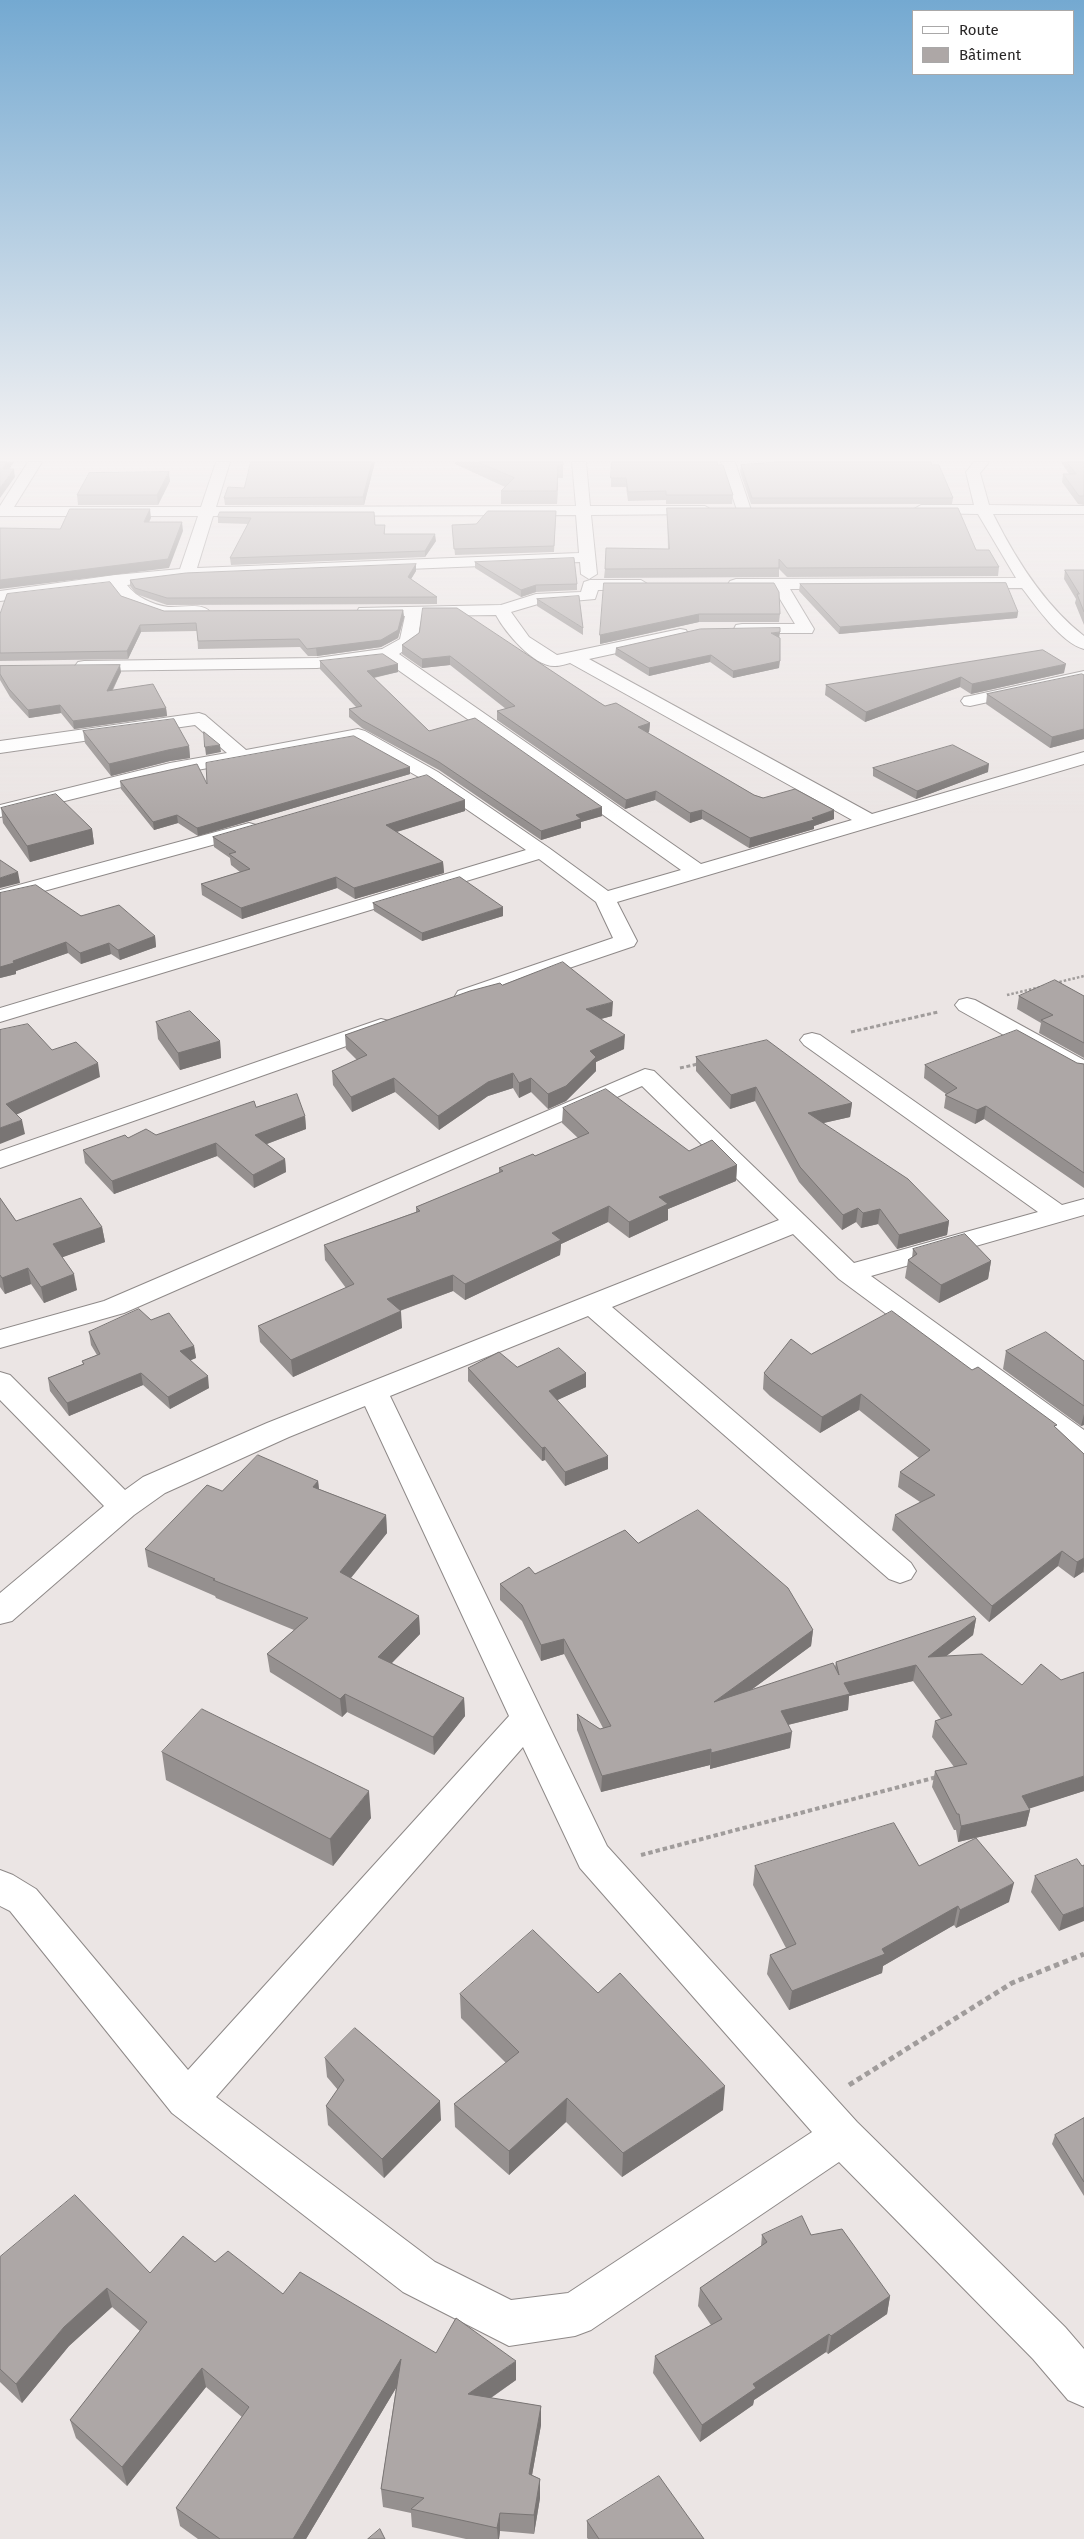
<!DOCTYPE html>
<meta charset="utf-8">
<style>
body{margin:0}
#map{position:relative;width:1084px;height:2539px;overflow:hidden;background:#ebe5e4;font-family:"Fira Sans",sans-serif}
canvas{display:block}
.legend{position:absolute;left:912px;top:10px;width:162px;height:65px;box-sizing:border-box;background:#fff;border:1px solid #a9a8a8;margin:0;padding:6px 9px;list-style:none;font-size:15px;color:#282626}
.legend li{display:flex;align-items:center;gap:10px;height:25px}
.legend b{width:25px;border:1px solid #a9a8a8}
</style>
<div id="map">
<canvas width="1084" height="2539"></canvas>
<ul class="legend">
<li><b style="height:6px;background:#fff"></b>Route</li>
<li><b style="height:14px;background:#ada7a6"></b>Bâtiment</li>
</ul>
</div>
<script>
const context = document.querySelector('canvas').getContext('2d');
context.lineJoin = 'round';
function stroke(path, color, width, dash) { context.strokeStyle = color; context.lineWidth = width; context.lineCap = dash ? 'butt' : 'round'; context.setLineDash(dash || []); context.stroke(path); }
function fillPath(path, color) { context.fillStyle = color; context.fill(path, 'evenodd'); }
const pathFar3 = new Path2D(`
 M1055,983L1084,976
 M1007,995L1045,986`);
const pathFar2 = new Path2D(`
 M851,1032L938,1012
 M680,1068L698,1064`);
const pathFar1 = new Path2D(`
 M641,1855L937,1777`);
const path = new Path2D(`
 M849,2085L1012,1983L1084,1954`);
const minor = new Path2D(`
 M28,462H42L14,507H201L216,462H230L216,507L576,506L572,462H586L590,506H705L712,510L705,514L591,515L597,574L589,579L581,574L580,562L187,578L127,585C136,597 153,605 168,607C179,608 203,602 210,612C200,627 137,612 124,603C119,600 115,592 112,587L0,601V591L115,575L180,569L198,516H0V506ZM576,515L579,553L197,568L213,516Z
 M721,462H735L751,510L749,513L744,514L737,510Z
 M974,462H989L980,473L989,505L1084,506V514H993C1015,558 1044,605 1084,636V649C1061,643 1036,606 1022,588L790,589L814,629L812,633H736L734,629L736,625L742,624H795L774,589L730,587L728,584L730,581L736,579L1016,578L978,514L921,513L914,509L921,505H974L966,472Z
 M590,580H641L649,585L641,590H598L595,599L538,604L511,612L529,637L557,655L680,629L686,630L688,634L686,638L589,659L872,814L1084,752V764L617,902L637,941L634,946L466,1003L458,1001L455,996L458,991L613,938L596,902L539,859L0,1022V1008L526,850L424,780L355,741L170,775L0,817V805L170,763L227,753L195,725L0,753V741L199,713L205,715L246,750L358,729L365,731L438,772L549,848L608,891L681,870L384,660L317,668L84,671L78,670L75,666L78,662L84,661L317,658L382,649L400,639L405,616L365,617L357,612L359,608L501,605L536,594L581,592L584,582ZM496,615C505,632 534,667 555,666C560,666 566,664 570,663L852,820L701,864L399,654L417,641L422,616Z
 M1084,671V681L970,706L964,705L961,701L964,697L970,696Z
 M249,823L256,825L259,829L256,833L0,903V890Z
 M967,998L975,1000L1084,1060V1077L1075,1075L959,1010L955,1005L959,1000Z
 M381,1019L389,1021L393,1026L389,1031L0,1168V1151Z
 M812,1033L820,1035L1062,1205L1084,1199V1215L871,1276L1084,1430V1455L1073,1452L839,1279L793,1234L612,1307L911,1563L916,1571L911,1579L900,1583L889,1579L588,1316L390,1396L607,1846L857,2122L1065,2327L1084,2349V2407L1068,2400L1033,2359L839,2162L591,2330L575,2336L509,2346L403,2292L172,2113L10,1911L0,1906V1870L13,1875L36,1889L188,2070L509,1716L365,1406L289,1437L165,1493L134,1515L12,1621L0,1624V1593L104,1506L0,1400V1372L10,1375L125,1490L143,1477L267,1423L779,1220L642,1086L124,1313L0,1348V1330L104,1301L645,1069L654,1071L854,1263L1038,1212L804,1045L800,1040L804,1035ZM523,1747L580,1868L812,2132L568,2293L511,2300L435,2262L216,2097Z`);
const wall = new Path2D(`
 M375,462L364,505H225L224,498Z
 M455,462H563V478H558L557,504H501V491L505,487L455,464Z
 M1061,462H1084V505L1078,504L1062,482L1063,474H1069Z
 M718,465L733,495L732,504H666V500L628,501L626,487H611V478Z
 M741,465H932L953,498L952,504H751L740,472Z
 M170,481L158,505H78L77,495Z
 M667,508L976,550L999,567L998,576L787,577L779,569V577L604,578L605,569L668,549Z
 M556,511L554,552L455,555L452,525L476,524Z
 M374,512L375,525H385V534L436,541L425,557L231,565L230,558L248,524L218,523V517Z
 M475,562L577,584V590L536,592L521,597L475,568Z
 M1065,570H1084V625L1075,603L1076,599L1064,579Z
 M416,571L411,579L437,597V604L167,605L136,594L130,586V580Z
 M604,583L780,614L779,622H699L600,644Z
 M800,584L1018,612L1017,618L839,634L799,591Z
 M121,596L164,611L403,610L404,618L398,638L381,647L317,656H308L300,647L198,649L197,631L141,632L128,659L0,661V614Z
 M537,599L583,628V635L537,606Z
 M419,633L594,699L605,706L650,723L649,732L648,733L754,795L834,819L814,826V829L749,848L702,819L690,823L655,800L625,809L497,720V711L506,709L450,665L422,668L402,654V645Z
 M779,638V668L733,678L710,662L649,676L615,655L616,648Z
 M1043,650L1064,673L971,694L960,687L865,722L825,695L826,685Z
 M320,661L398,664V672L374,678L429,731L602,816L581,822V828L541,840L439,770L362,728L349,717V709L356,707L320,669Z
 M0,666L121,672L113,690L166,708L167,716L74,729L61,713L29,718L10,697L0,680Z
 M1084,675V739L1050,748L986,704L987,694Z
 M83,731L189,746L190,758L170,761L111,776L85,743Z
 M410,767V774L198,836L178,823L154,830L121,789L120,781L207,784Z
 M873,768L988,772L916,799L873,776Z
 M465,800V811L397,832L443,862L444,873L355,899L337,888L242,919L202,895L201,884L240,872L231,865L230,858L214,847L213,837Z
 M1,808L92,829L94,844L30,862L3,823Z
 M0,893L155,936L156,947L120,960L111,954L81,964L68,953L16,971V974L0,978Z
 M373,903L503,916L422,941L374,911Z
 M502,985L612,1016L601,1019L624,1049L596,1062V1071L566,1101L548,1109L531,1092L519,1098L513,1088L488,1096L439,1130L395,1092L352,1112L333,1085L332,1071L357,1060L346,1049L345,1035Z
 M1019,996H1084V1058L1039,1033L1041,1023L1017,1009Z
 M156,1022L220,1041L221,1058L180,1070L158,1039Z
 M696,1057L852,1103L850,1117L823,1123L949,1221L947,1235L897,1249L878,1224L861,1228L856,1222L842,1230L799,1182L755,1101L730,1109L696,1071Z
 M1077,1063L1084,1064V1188L984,1119L975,1124L944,1108L946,1094L924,1078L925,1065Z
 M256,1107L305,1116L306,1129L267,1144L285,1159L286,1172L254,1188L217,1156L114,1194L85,1163L83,1150L128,1138L156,1135Z
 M563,1108L689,1151L737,1165L736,1181L668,1209V1220L629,1238L608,1222L561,1244L560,1255L465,1300L453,1291L400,1311L402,1328L293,1377L260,1342L258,1326L346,1288L325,1260L324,1245L416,1212V1207L499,1173V1168L535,1156L578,1138L562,1123Z
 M0,1198L16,1221L102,1227L105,1242L62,1257L77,1290L44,1303L31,1284L5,1294L0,1287Z
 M913,1249L991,1261L988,1279L939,1303L905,1278L908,1260L912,1258Z
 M151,1320L194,1346L196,1358L190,1360L209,1388L170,1409L143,1385L69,1416L50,1391L48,1378L83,1364L82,1361L97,1355L91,1345L89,1332Z
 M1006,1351L1084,1361V1425L1081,1426L1003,1369Z
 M811,1354L972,1370L1056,1428L1084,1454V1573L1083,1572L1074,1578L1058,1566L989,1622L892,1530L895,1515L920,1502L898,1487L900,1472L919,1458L859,1410L820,1433L770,1396L763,1389L764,1373Z
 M517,1367L586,1373V1387L557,1400L608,1469L565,1486L545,1460L542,1461L468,1381V1368Z
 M318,1481L319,1489L386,1515L387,1533L351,1578L419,1616L420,1634L392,1663L464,1698L465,1716L434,1755L347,1712L342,1717L270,1672L267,1654L294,1630L216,1598L215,1596L148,1567L145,1549L222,1491Z
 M638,1543L813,1630L811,1646L751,1690L835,1667L836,1662L976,1619L973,1635L946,1656L1084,1791L1029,1808L1030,1810L1026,1826L958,1842L956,1830H954L932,1787L935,1771L954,1767L932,1737L935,1721L941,1719L913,1681L849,1696L848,1710L788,1725L790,1748L710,1769V1765L601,1792L577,1730V1714L600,1729L603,1728L564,1654L541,1661L522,1621L500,1600V1584Z
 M162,1752L371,1818L333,1866L166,1780Z
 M755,1866H919L1009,1902L956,1928L954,1925L883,1966L882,1973L789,2010L767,1974L770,1955L786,1948L753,1885Z
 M1082,1866L1059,1931L1031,1892L1035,1876Z
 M598,1993L723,2110L622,2177L566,2122L509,2175L455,2127L454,2104L506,2063L461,2018L460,1994Z
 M325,2058L441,2120L384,2178L328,2125L326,2106L338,2090L327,2077Z
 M1084,2118V2196L1052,2144L1055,2135Z
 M762,2235H811L890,2296L887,2314L828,2354L826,2352L754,2400L753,2405L700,2442L653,2373L655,2356L711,2325L698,2306L700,2288L761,2246Z
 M0,2257L150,2273L215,2262L283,2294L436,2353L516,2380L491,2398L541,2406V2425L532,2475L540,2479V2498L534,2534L500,2531L499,2539H466L412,2527L411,2513L383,2507L381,2489L396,2388L306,2539H198L180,2526L176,2508L242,2417L206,2387L127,2486L76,2438L70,2420L140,2331L112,2307L69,2346L22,2403L0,2382Z
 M587,2521L704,2539H588L587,2538Z`);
const shadedWall = new Path2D(`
 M7,462H14L4,477L3,469Z
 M372,462H375L364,505L363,497Z
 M558,465V478L557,504V491Z
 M14,469L15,477L0,498V488Z
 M169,472L170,481L158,505L157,495Z
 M150,509L151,518L145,531L144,522Z
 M182,522L183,531L169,568L0,589V580Z
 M435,534L436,541L425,557V551Z
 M416,564V571L408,584V577Z
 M536,585V592L521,597V590Z
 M403,610L404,618L398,638L381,647L317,656L316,648Z
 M1018,612L1017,618L839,634L840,627Z
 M699,614V622L600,644V635Z
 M140,625L141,632L128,659L127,651Z
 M780,632L779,639L771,633Z
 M711,655L710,662L649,676V668Z
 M450,656V665L422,668V659Z
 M780,661L779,668L733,678V671Z
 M398,664V672L367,679V671Z
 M1066,664L1064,673L971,694L972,684Z
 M120,665L121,672L108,698L107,691Z
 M961,677L960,687L865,722L866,712Z
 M60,705L61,713L29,718L28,710Z
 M166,708L167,716L74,729L73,721Z
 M650,723L649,732L638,736V727Z
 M1084,729V739L1050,748L1052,737Z
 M220,745L221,752L206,755L205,747Z
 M189,746L190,758L170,761L111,776L109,764L168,750Z
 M989,764L988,772L916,799L917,791Z
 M410,767V774L198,836L197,828Z
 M656,791L655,800L625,809L626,800Z
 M465,800V811L386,835V825Z
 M602,807V816L581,822V828L541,840V831L576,815Z
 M702,810V819L690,823V813Z
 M834,810V819L814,826V829L749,848L750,838Z
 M177,815L178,823L154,830L153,822Z
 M92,829L94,844L30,862L27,846Z
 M443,862L444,873L355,899L354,888Z
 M18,872L20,883L0,888V878Z
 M336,877L337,888L242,919L241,908Z
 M503,907V916L422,941V933Z
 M155,936L156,947L120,960L118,950Z
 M66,942L68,953L16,971V974L0,978V967L13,961Z
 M109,943L111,954L81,964L80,953Z
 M613,1002L612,1016L585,1023L586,1009Z
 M625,1035L624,1049L596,1062V1071L566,1101L548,1109V1094L590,1051Z
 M220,1041L221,1058L180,1070L178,1053Z
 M98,1063L100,1077L9,1118L6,1104Z
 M513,1073V1088L488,1096L439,1130L438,1116L488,1082Z
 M394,1078L395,1092L352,1112L351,1097Z
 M531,1078V1092L519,1098V1083Z
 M756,1087L755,1101L730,1109L731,1095Z
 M852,1103L850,1117L806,1127L808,1113Z
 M986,1106L984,1119L975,1124L977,1110Z
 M305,1116L306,1129L256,1148L255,1135Z
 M22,1120L25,1134L0,1144V1128Z
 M216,1143L217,1156L114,1194L112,1181Z
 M285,1159L286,1172L254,1188L253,1175Z
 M737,1165L736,1181L668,1209V1220L629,1238V1222L659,1197Z
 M609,1206L608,1222L561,1244L560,1255L465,1300V1284L552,1233Z
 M858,1208L856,1222L842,1230L843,1215Z
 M880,1209L878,1224L861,1228L863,1213Z
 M949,1221L947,1235L897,1249L899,1235Z
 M102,1227L105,1242L55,1260L53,1244Z
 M991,1261L988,1279L939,1303L941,1285Z
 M28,1268L31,1284L5,1294L2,1278Z
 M74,1274L77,1290L44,1303L41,1287Z
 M453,1275V1291L388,1315L387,1299Z
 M401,1311L402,1328L293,1377L291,1360Z
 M194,1346L196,1358L182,1364L180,1351Z
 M141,1373L143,1385L69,1416L67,1403Z
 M586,1373V1387L549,1404V1391Z
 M208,1376L209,1388L170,1409L168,1397Z
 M861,1394L859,1410L820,1433L822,1417Z
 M1084,1414V1425L1081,1426Z
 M545,1447V1460L542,1461V1448Z
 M608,1456V1469L565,1486V1472Z
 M318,1481L320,1499L313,1487Z
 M386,1515L387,1533L341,1590L340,1572Z
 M1062,1551L1058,1566L989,1622L992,1606Z
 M1084,1558V1566L1083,1572L1074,1578L1077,1562Z
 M419,1616L420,1634L380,1675L378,1657Z
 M976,1619L973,1635L925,1673L928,1657Z
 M813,1630L811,1646L713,1718L714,1702Z
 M564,1639V1654L541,1661V1645Z
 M916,1665L913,1681L849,1696L848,1710L779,1727L781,1711L844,1683Z
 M345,1694L347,1712L342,1717L340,1699Z
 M464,1698L465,1716L434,1755L433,1737Z
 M792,1732L790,1748L710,1769L711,1753Z
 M711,1749L710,1765L601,1792L602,1776Z
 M1084,1776V1791L1019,1812L1022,1796Z
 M369,1791L371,1818L333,1866L330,1839Z
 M1030,1810L1026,1826L958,1842L961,1826Z
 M1014,1883L1009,1902L956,1928L960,1910Z
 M958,1906L954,1925L883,1966L882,1973L789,2010L792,1991L882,1949Z
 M1084,1907V1921L1059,1931L1063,1915Z
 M725,2086L723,2110L622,2177L623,2153Z
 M567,2098L566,2122L509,2175V2151Z
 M440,2101L441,2120L384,2178L382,2159Z
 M107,2288L112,2307L69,2346L22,2403L16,2384L64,2327Z
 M890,2296L887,2314L828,2354L831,2336Z
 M829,2334L826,2352L754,2400L753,2405L700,2442L702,2425L753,2384Z
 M401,2359L402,2378L306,2539H293Z
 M516,2361V2380L469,2413L468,2394Z
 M202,2368L206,2387L127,2486L122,2467Z
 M541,2406V2425L529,2492V2474Z
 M540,2479V2498L534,2534V2515Z
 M500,2513V2531L499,2539H498L497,2528Z`);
const building = new Path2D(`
 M0,462H7L3,469H14L0,488Z
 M251,462H372L363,497L224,498L228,487L244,488Z
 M478,462H563V465H558L557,491H501L514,478Z
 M612,462H717L718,465H723L733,495H666V491L628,492L626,478H611Z
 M776,462H931L932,465H939L953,498H752L741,465Z
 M1067,462H1084V496H1079L1063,474H1076Z
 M169,472L157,495H77L89,473Z
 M667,508H958L976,550H989L999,567L787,568L779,559V568L605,569L606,548L669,549Z
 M70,509H150L144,522H182L168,559L0,580V528L60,529Z
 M488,511H556L554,546L454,549L452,525L476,524Z
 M220,512H374L375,525H385L384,534H435L425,551L230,558L251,518L218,517Z
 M574,558L577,584L536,585L521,590L475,562Z
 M416,564L408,577L437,597L167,598L135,588L130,580L186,573Z
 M1065,570H1084V612L1077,594H1079Z
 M110,582L121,596L164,611L403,610L398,630L381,640L316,648L307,649L299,639L198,641L196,623L140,625L127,651L0,653V614L7,594Z
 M604,583H774L779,592L780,614H699L600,635Z
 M1006,583L1018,612L840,627L800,584Z
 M579,596L583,628L537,599Z
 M423,608H457L594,699L605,706L616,703L650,723L638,727L754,795L763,798L795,789L834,810L812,818L814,820L750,838L702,810L690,813L656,791L626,800L497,711L515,706L450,656L422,659L402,645L419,633Z
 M780,628V632L771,633L780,638V661L733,671L711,655L649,668L616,648L700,629Z
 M1043,650L1066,664L972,684L961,677L866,712L826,685Z
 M383,654L398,664L367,671L429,731L475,718L602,807L576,815L581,819L541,831L439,762L362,720L349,709L362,706L320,661Z
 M120,665L107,691L153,684L166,708L73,721L60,705L28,710L9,689L0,674V666Z
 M1082,674L1084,675V729L1052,737L987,694Z
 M174,719L189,746L168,750L109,764L83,731Z
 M204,732L220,745L205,747Z
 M354,736L410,767L197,828L177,815L153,822L120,781L197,764L207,784L206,763Z
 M953,745L989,764L917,791L873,768Z
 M427,775L465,800L386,825L443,862L354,888L336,877L241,908L201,884L250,869L229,854L236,852L213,837Z
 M56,794L92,829L27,846L1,808Z
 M0,860L18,872L0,878Z
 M460,877L503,907L422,933L373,903Z
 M36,885L81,916L119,905L155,936L118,950L109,943L80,953L66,942L13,961L14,963L0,967V893Z
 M563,962L613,1002L586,1009L625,1035L590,1051L596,1057L566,1086L548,1094L531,1078L519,1083L513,1073L488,1082L438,1116L394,1078L351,1097L332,1071L367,1055L345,1035L470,991L500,983L502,985Z
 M1055,980L1084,996V1043L1041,1020L1053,1015L1019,996Z
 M190,1011L220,1041L178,1053L156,1022Z
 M28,1024L52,1050L76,1042L98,1063L6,1104L22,1120L0,1128V1030Z
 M1017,1030L1077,1063L1084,1064V1173L986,1106L977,1110L945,1095L957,1088L925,1065Z
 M767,1040L852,1103L808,1113L908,1179L949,1221L899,1235L880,1209L863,1213L858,1208L843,1215L800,1167L756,1087L731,1095L696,1057Z
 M606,1089L689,1151L712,1140L737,1165L659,1197L668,1204L629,1222L609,1206L552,1233L561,1240L465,1284L453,1275L387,1299L401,1311L291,1360L258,1326L354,1284L324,1245L420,1211L416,1207L503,1171L499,1168L533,1154L535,1156L589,1133L563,1108Z
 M297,1094L305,1116L255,1135L285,1159L253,1175L216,1143L112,1181L83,1150L125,1135L128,1138L146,1129L156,1135L254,1101L256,1107Z
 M0,1198L16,1221L81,1198L102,1227L53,1244L74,1274L41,1287L28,1268L2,1278L0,1275Z
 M965,1234L991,1261L941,1285L908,1260L917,1254L913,1249Z
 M139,1309L151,1320L169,1313L194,1346L180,1351L208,1376L168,1397L141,1373L67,1403L48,1378L84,1364L82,1361L100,1354L89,1332Z
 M892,1311L972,1370L978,1367L1057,1425L1054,1426L1084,1454V1558L1077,1562L1062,1551L992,1606L895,1515L935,1495L900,1472L930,1450L861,1394L822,1417L771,1380L764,1373L791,1339L811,1354Z
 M1046,1332L1084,1361V1406L1006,1351Z
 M559,1348L586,1373L549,1391L608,1456L565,1472L545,1447L542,1448L468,1368L499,1352L517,1367Z
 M258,1455L318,1481L313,1487L386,1515L340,1572L419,1616L378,1657L464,1698L433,1737L345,1694L340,1699L267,1654L308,1618L213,1580L215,1579L145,1549L207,1485L222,1491Z
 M698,1510L788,1588L813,1630L714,1702L833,1663L839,1675L836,1662L974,1616L976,1619L928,1657L982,1654L1022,1685L1041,1664L1061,1680L1084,1672V1776L1022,1796L1030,1810L961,1826L959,1814H957L935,1771L967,1764L935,1721L952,1715L916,1665L844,1683L850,1694L781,1711L792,1732L711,1753V1749L602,1776L577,1714L600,1729L611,1726L564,1639L541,1645L522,1605L500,1584L529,1567L535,1574L625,1530L638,1543Z
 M202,1709L369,1791L330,1839L162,1752Z
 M894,1823L919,1866L976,1838L1014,1883L960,1910L958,1906L882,1949L885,1954L792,1991L770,1955L796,1944L755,1866Z
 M1077,1859L1082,1866L1084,1865V1907L1063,1915L1035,1876Z
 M533,1930L598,1993L620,1973L725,2086L623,2153L567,2098L509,2151L454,2104L519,2052L460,1994Z
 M355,2028L440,2101L382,2159L326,2106L344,2080L325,2058Z
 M1084,2118V2182L1055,2135Z
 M75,2195L150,2273L183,2236L215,2262L228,2251L283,2294L300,2272L436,2353L456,2318L516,2361L468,2394L541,2406L529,2474L540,2479L534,2515L500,2513L497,2528L411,2509L424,2498L381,2489L401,2359L293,2539H220L176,2508L249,2407L202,2368L122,2467L70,2420L147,2322L107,2288L64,2327L16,2384L0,2369V2257Z
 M802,2216L811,2235L842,2229L890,2296L831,2336L829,2334L753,2384L756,2388L702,2425L655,2356L722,2319L700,2288L767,2242L762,2235Z
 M659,2476L704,2539H599L587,2521Z
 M380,2529L385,2539H368Z`);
stroke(minor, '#8e8988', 2);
stroke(pathFar3, '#a09c9b', 2.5, [2.5, 2]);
stroke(pathFar2, '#a09c9b', 3, [4, 2.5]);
stroke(pathFar1, '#a09c9b', 4, [4.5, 3]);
stroke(path, '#a09c9b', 5, [5.5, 4]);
fillPath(minor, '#fff');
fillPath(wall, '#95908f');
fillPath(shadedWall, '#797574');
fillPath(building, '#ada7a6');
stroke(building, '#797574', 1);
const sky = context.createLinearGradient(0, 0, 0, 818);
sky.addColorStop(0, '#74a9d1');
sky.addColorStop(0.56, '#f6f3f3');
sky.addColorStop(1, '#f6f3f300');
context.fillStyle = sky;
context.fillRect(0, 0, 1084, 818);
</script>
